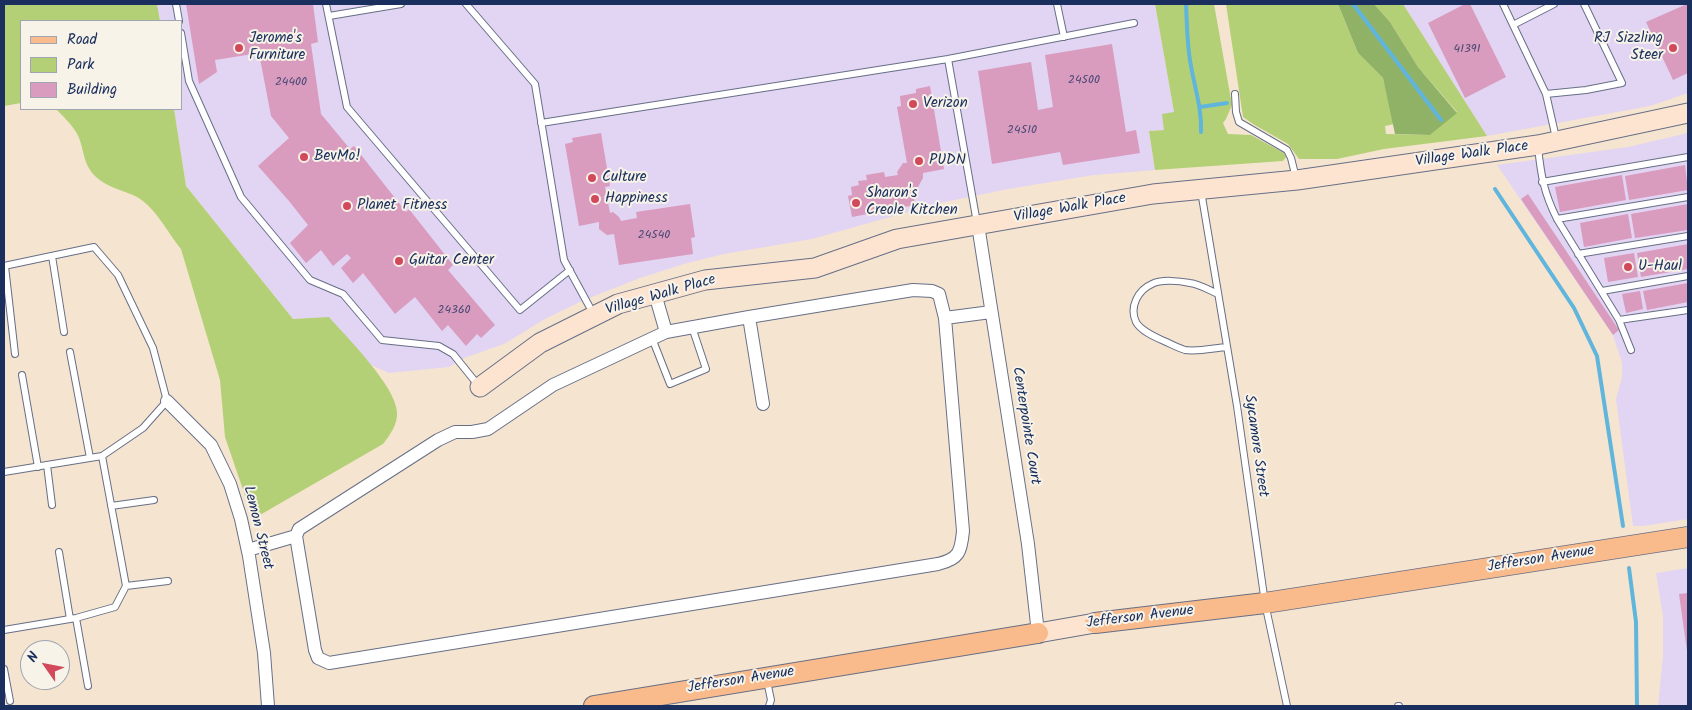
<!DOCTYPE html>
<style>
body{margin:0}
#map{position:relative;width:1692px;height:710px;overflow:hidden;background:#f5e5d0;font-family:Kalam,sans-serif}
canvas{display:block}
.frame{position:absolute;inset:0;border:5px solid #1b2f5e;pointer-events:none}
.legend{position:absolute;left:20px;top:20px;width:162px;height:90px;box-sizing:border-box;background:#f7f3e8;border:1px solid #9fa5b1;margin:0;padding:6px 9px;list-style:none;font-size:15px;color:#1b2f5e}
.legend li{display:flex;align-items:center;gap:10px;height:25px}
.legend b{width:25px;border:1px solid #9fa5b1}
.north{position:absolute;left:20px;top:640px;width:50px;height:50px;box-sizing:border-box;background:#f7f3e8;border:1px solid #9fa5b1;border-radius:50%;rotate:303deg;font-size:14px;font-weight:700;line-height:20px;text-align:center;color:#1b2f5e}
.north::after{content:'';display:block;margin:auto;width:18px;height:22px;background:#d1495b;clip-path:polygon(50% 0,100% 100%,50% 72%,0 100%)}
</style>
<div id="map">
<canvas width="1692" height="710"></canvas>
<div class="frame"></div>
<ul class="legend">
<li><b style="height:6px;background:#fabb8c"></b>Road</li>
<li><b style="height:14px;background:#b4d076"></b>Park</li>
<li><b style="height:14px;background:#d99bbe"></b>Building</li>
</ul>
<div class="north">N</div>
</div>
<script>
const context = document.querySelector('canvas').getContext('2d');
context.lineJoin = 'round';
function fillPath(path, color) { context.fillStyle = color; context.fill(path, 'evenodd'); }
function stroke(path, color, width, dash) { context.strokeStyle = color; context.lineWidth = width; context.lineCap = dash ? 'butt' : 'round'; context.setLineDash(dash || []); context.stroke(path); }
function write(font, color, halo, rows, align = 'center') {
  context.font = font + ' Kalam,sans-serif'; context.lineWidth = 4; context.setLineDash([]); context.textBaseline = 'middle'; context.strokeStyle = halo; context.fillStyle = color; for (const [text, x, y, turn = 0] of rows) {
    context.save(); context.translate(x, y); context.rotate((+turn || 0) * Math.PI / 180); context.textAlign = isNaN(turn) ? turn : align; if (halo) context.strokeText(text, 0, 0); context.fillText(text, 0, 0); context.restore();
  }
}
const built = new Path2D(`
 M157,4H1155L1174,112L1164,130L1149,131L1155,170L1094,175L1008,189L940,203L812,239L724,254L687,263L640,278L584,300L545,319L504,344L464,358L449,367L389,373L369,364L329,318L293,319L186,186L174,109H181V21H160Z
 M1403,4H1688V93L1650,106L1487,136Z
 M1688,133V519L1643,526H1633L1616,399L1622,377V363L1613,335L1497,165L1628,147Z
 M1688,568V706H1658L1663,656V616L1656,573Z`);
const green = new Path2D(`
 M4,4H157L160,21H21V103L4,106Z
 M1155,4H1214L1232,105L1226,119L1223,123L1228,134L1251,135L1284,153L1286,157L1283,161L1155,170L1149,131L1164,130L1162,114L1174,112Z
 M1226,4H1338L1358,53L1383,78L1394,124L1385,126L1386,134L1430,135L1457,112L1418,67L1390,22L1374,4H1403L1487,136L1384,149L1337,159H1299L1288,144L1253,124L1243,117Z
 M56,109H174L186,186L293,319L329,317C348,339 395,385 397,412C398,424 390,435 383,444L253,519L225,437L220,380L181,249C167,232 156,208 137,197C123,190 108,188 96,177C81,163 85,146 76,132C71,124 63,116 56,109Z`);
const forest = new Path2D(`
 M1338,4H1374L1390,22L1418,67L1457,113L1430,135L1395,134L1383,78L1358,53Z`);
const stream = new Path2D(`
 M1186,4C1187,25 1187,46 1191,66C1195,89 1202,109 1201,132
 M1353,4L1441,120
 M1200,107L1227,103
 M1495,189L1574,308L1597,356L1623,526
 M1629,568L1636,622L1637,706`);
const building = new Path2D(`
 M186,4H313L318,42L311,44L321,114L350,149L354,146L406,212L409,209L453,265L448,270L495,325L481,338L477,334L466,346L448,325L442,331L415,297L395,314L363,273L353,283L341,268L351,258L347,254L333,266L321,250L306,263L290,243L308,225L289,201L258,166L289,138L271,116L259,53L215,60L217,72L199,84Z
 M1465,4H1470L1506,77L1465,98L1428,23Z
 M1687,4L1688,8V73L1673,80L1646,22Z
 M1112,44L1126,132L1136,130L1140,153L1063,165L1060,152L992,164L978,71L1031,62L1038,110L1053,107L1045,55Z
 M930,86L944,169L923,173V178L918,187H912L915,205L852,217L848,196L852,195L851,187L859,185L858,181L867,180L866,175L884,172L885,177L898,175L897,172L903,163H907L897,107L901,106L900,96L916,93V89Z
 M601,133L610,186L605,187L610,213L613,212L619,217L621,221L637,218L636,212L690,204L695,237L691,238L693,254L619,265L614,234L607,235L599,229V222L579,226L565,144L573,142L572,138Z
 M1685,165L1688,190L1629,200L1625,176Z
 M1622,175L1626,200L1560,212L1555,187Z
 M1528,194L1619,330L1613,335L1521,199Z
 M1688,204V230L1635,238L1631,214Z
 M1628,214L1632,238L1584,247L1580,223Z
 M1688,244V269L1641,277L1637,253Z
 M1634,253L1638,277L1608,282L1604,258Z
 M1688,283V302L1647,310L1643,291Z
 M1640,291L1643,309L1626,313L1622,294Z
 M1688,593V651H1687L1679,594Z`);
const lane = new Path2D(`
 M176,4L179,21
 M326,4L347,107L520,310L570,270
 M466,4L535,84L564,260L594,315
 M1057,4L1064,37
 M1503,4L1546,94
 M329,16L401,4
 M1513,25L1554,4
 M181,33L189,81L241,197L310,280L343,294L382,340L439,346L453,354L478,385
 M948,59L977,223
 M1235,94L1236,112L1239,122L1287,150L1291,158L1296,178
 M541,123L948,59L1134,23
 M1556,138L1546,94L1586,90L1622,83L1584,4
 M1538,147C1541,176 1544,193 1557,219L1619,320L1631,350
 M1542,182L1688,157
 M1201,191L1237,406L1265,603L1287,706
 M1557,219L1688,197
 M1578,254L1688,236
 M52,256L64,332
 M4,266L94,247L118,275L153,348L167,401L143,428L102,456L4,472
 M5,266L15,354
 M1602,291L1688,276
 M1218,294C1209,290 1199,284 1190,283C1180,281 1161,279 1152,284C1138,290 1129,307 1136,322C1141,331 1155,337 1164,341C1171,344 1178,348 1185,350C1198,352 1214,348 1227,347
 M1619,320L1688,310
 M652,338L670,384L706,369L692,327
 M70,352L90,458
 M22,375L38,467
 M102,456L126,586
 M47,465L52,505
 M111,506L154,500
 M59,552L70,619
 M126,586L168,581
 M76,618L88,686
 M4,630L76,618L115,607L126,586
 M4,669L10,701
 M767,681L771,700L769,706
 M1398,706H1399`);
const street = new Path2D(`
 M978,225L1028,544L1038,633
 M655,294L666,332
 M749,317L666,332L553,385L488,429L472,432H455L438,440L299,529L296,536L315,650L318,658L329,663L938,564C959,559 961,552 963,531L945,318
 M167,401L211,445L230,484L241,519L249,556L264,653L268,706
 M763,404L749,317L913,290L932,291L939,294L945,318L991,312
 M248,550L296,536`);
const secondary = new Path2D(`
 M480,387L540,343L618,304L705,280L815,268L897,239L1153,194L1297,180L1538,145L1688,113
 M1038,633L1095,623`);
const primary = new Path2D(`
 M1095,623L1265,603L1688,537
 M594,706L1038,633`);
const markers = [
 [239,48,5,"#d1495b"],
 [1673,48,5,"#d1495b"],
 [913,104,5,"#d1495b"],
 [304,157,5,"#d1495b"],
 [919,161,5,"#d1495b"],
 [592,178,5,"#d1495b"],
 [595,199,5,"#d1495b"],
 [856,203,5,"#d1495b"],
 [347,206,5,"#d1495b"],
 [399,261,5,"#d1495b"],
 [1628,267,5,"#d1495b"]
];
const numberNames = [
 ["41391",1467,50],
 ["24500",1084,81],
 ["24400",291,83],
 ["24510",1022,131],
 ["24540",654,236],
 ["24360",454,311]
];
const poiNames = [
 ["Jerome's",249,39],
 ["Furniture",249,56],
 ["RJ Sizzling",1663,39,"right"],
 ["Steer",1663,56,"right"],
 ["Verizon",923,104],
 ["BevMo!",314,157],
 ["PUDN",929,161],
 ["Culture",602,178],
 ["Sharon's",866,194],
 ["Creole Kitchen",866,211],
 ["Happiness",605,199],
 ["Planet Fitness",357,206],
 ["Guitar Center",409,261],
 ["U-Haul",1638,267]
];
const streetNames = [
 ["Village Walk Place",1472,155,-8],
 ["Village Walk Place",1070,209,-10],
 ["Village Walk Place",661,296,-16],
 ["Centerpointe Court",1025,426,81],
 ["Sycamore Street",1255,446,82],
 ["Lemon Street",257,528,76],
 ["Jefferson Avenue",1541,560,-9],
 ["Jefferson Avenue",1140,618,-7],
 ["Jefferson Avenue",741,681,-9]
];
fillPath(built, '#e2d4f3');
fillPath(green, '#b4d076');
fillPath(forest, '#8fb267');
stroke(stream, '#60b5dc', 4);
fillPath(building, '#d99bbe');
stroke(lane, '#676f86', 8);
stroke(street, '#676f86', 14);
stroke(secondary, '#676f86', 21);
stroke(primary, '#676f86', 22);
stroke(lane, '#fff', 6);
stroke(street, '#fff', 12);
stroke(secondary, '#fde4d1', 19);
stroke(primary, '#fabb8c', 20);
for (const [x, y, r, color] of markers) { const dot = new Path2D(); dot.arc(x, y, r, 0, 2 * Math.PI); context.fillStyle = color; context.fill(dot); stroke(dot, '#f7f3e8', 2); }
write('12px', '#4a4a76', null, numberNames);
write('15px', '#1b2f5e', '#f7f3e8', poiNames, 'left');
write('15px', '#1b2f5e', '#f7f3e8', streetNames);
</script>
